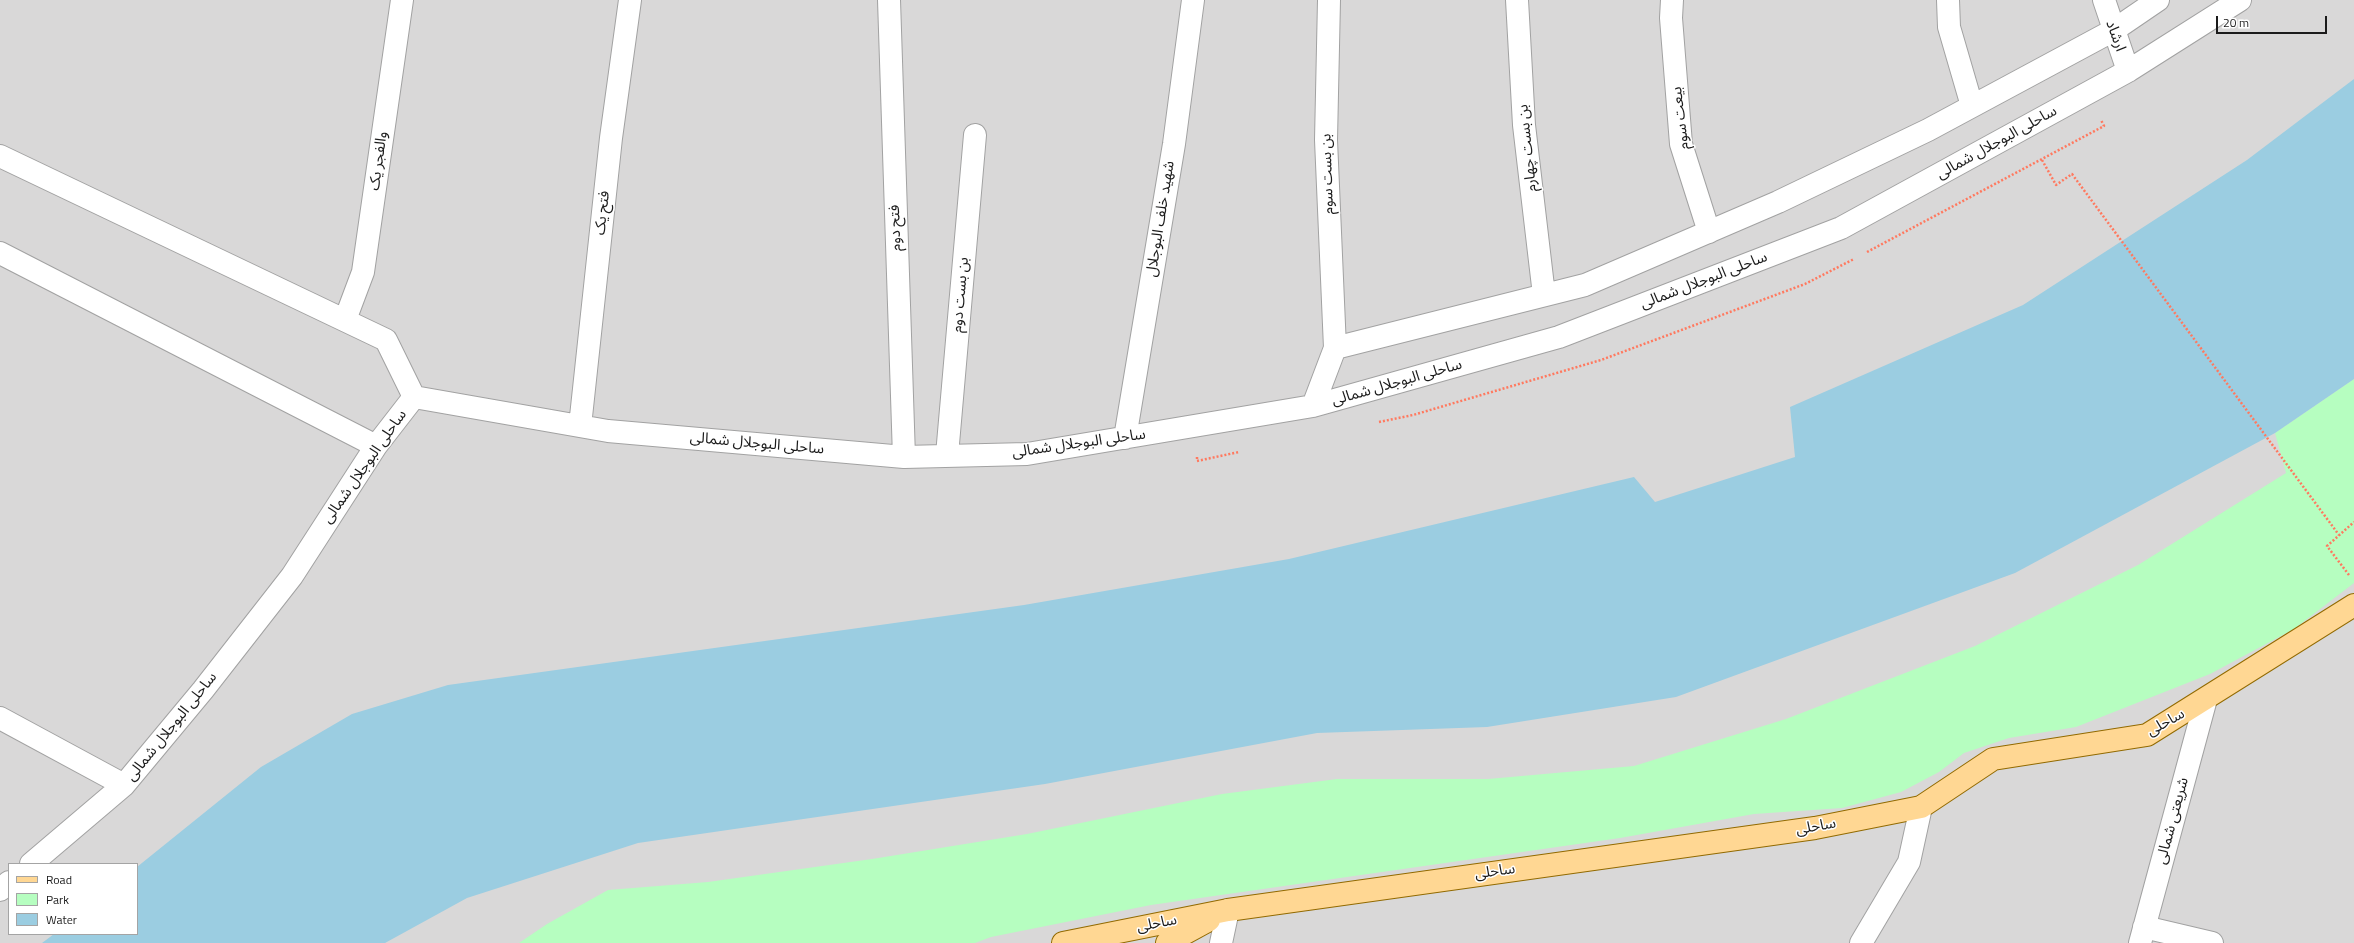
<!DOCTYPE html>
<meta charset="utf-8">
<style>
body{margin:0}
#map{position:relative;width:2354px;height:943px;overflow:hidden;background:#eeeadf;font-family:"Titillium Web",sans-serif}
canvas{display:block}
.legend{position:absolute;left:8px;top:863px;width:130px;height:72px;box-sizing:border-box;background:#fff;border:1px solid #a4a4a4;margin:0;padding:5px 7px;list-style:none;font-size:12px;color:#1b1b1b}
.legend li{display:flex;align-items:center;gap:8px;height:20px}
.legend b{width:20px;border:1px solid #a4a4a4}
.scale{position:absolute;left:2216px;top:16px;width:111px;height:18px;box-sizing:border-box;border:2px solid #1b1b1b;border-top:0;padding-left:5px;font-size:12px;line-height:14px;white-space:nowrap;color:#1b1b1b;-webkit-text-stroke:3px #fff;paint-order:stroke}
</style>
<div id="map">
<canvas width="2354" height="943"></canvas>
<ul class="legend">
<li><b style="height:5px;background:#ffd793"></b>Road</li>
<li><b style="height:11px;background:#b6fec0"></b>Park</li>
<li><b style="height:11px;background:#9bcde1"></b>Water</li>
</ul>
<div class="scale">20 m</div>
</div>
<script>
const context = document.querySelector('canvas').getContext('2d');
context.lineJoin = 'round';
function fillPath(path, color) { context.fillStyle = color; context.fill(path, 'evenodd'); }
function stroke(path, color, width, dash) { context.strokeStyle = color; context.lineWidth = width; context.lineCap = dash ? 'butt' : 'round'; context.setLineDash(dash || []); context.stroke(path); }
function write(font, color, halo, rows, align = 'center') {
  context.font = font + ' "Titillium Web","Noto Sans Arabic",sans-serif'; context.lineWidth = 3; context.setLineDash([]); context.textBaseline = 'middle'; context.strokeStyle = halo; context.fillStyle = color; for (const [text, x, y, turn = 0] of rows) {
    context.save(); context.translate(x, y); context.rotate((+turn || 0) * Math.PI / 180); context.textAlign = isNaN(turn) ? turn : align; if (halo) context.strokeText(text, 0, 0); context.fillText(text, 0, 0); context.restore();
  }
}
const residential = new Path2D(`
 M0,0H2354V943H0ZM9,864H137V934H9Z`);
const park = new Path2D(`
 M2354,379V583L2294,629L2210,674L2076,727L2009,738L1964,753L1939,772L1901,792L1842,808L1754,814L1620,838L1151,905L991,937L975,943H519L547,924L608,890L708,882L872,859L1027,834L1222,794L1337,779H1488L1634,766L1786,719L1975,646L2138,565L2286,473L2275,433Z`);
const water = new Path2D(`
 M2354,79V379L2275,433L2015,573L1676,697L1487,727L1317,733L1045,784L638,843L467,898L385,943H42L54,934H137V867L261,767L352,714L448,685L1024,605L1289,559L1634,477L1655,502L1795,457L1790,407L2023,305L2247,160Z`);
const path = new Path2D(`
 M2042,160L2056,185L2072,174L2339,535
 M1867,252L2104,126L2101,120
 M1379,422L1413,415L1601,360L1805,284L1854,259
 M1197,457V461L1239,452
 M2349,575L2327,546L2354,522`);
const minor = new Path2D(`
 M889,0L904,457
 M1517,0L1524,125L1544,295
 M1672,0L1671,18L1681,144L1709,232
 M1948,0L1949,27L1972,106
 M2104,0L2128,71
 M0,156L386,340L414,397
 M0,253L376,446
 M345,320L363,272L402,0
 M1335,348L1585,285L1778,202L1928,130L2114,30L2158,0
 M414,397L608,431L904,457L1027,454L1313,406L1559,337L1841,228L2128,71L2240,0
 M1313,406L1335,348L1326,140L1329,0
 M580,426L611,138L630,0
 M1125,438L1174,144L1193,0
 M947,455L975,135
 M0,718L124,785
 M31,864L124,785L203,690L292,576L376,446L414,397
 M0,890L9,882
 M2144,927L2212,943
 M1221,943L1228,910
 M1861,943L1909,862L1921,807
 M2140,943L2206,699`);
const major = new Path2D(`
 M1063,943L1228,910L1815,828L1921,807L1993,759L2147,735L2354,605
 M1167,943L1209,920`);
const streetNames = [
 ["ارشاد",2115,36,70],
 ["بیعت سوم",1681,118,-97],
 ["ساحلی البوجلال شمالی",1997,143,-29],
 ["بن بست چهارم",1528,148,-96],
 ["والفجر یک",379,161,-82],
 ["بن بست سوم",1328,174,-92],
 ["فتح یک",603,213,-84],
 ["شهید خلف البوجلال",1161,219,-81],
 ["فتح دوم",896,228,-92],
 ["ساحلی البوجلال شمالی",1704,281,-21],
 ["بن بست دوم",961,295,-85],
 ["ساحلی البوجلال شمالی",1397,383,-16],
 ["ساحلی البوجلال شمالی",757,444,5],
 ["ساحلی البوجلال شمالی",1079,444,-8],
 ["ساحلی البوجلال شمالی",365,467,-55],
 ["ساحلی",2166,723,-29],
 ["ساحلی البوجلال شمالی",172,727,-51],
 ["شریعتی شمالی",2173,821,-75],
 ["ساحلی",1816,827,-10],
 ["ساحلی",1495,872,-8],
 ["ساحلی",1157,924,-11]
];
fillPath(residential, '#d9d8d8');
fillPath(park, '#b6fec0');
fillPath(water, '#9bcde1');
stroke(minor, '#a2a2a2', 24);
stroke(major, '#926a00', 24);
stroke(path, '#ff795f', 2.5, [2, 2]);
stroke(minor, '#fff', 22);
stroke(major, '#ffd793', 22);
write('15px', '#1b1b1b', '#fff', streetNames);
</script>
